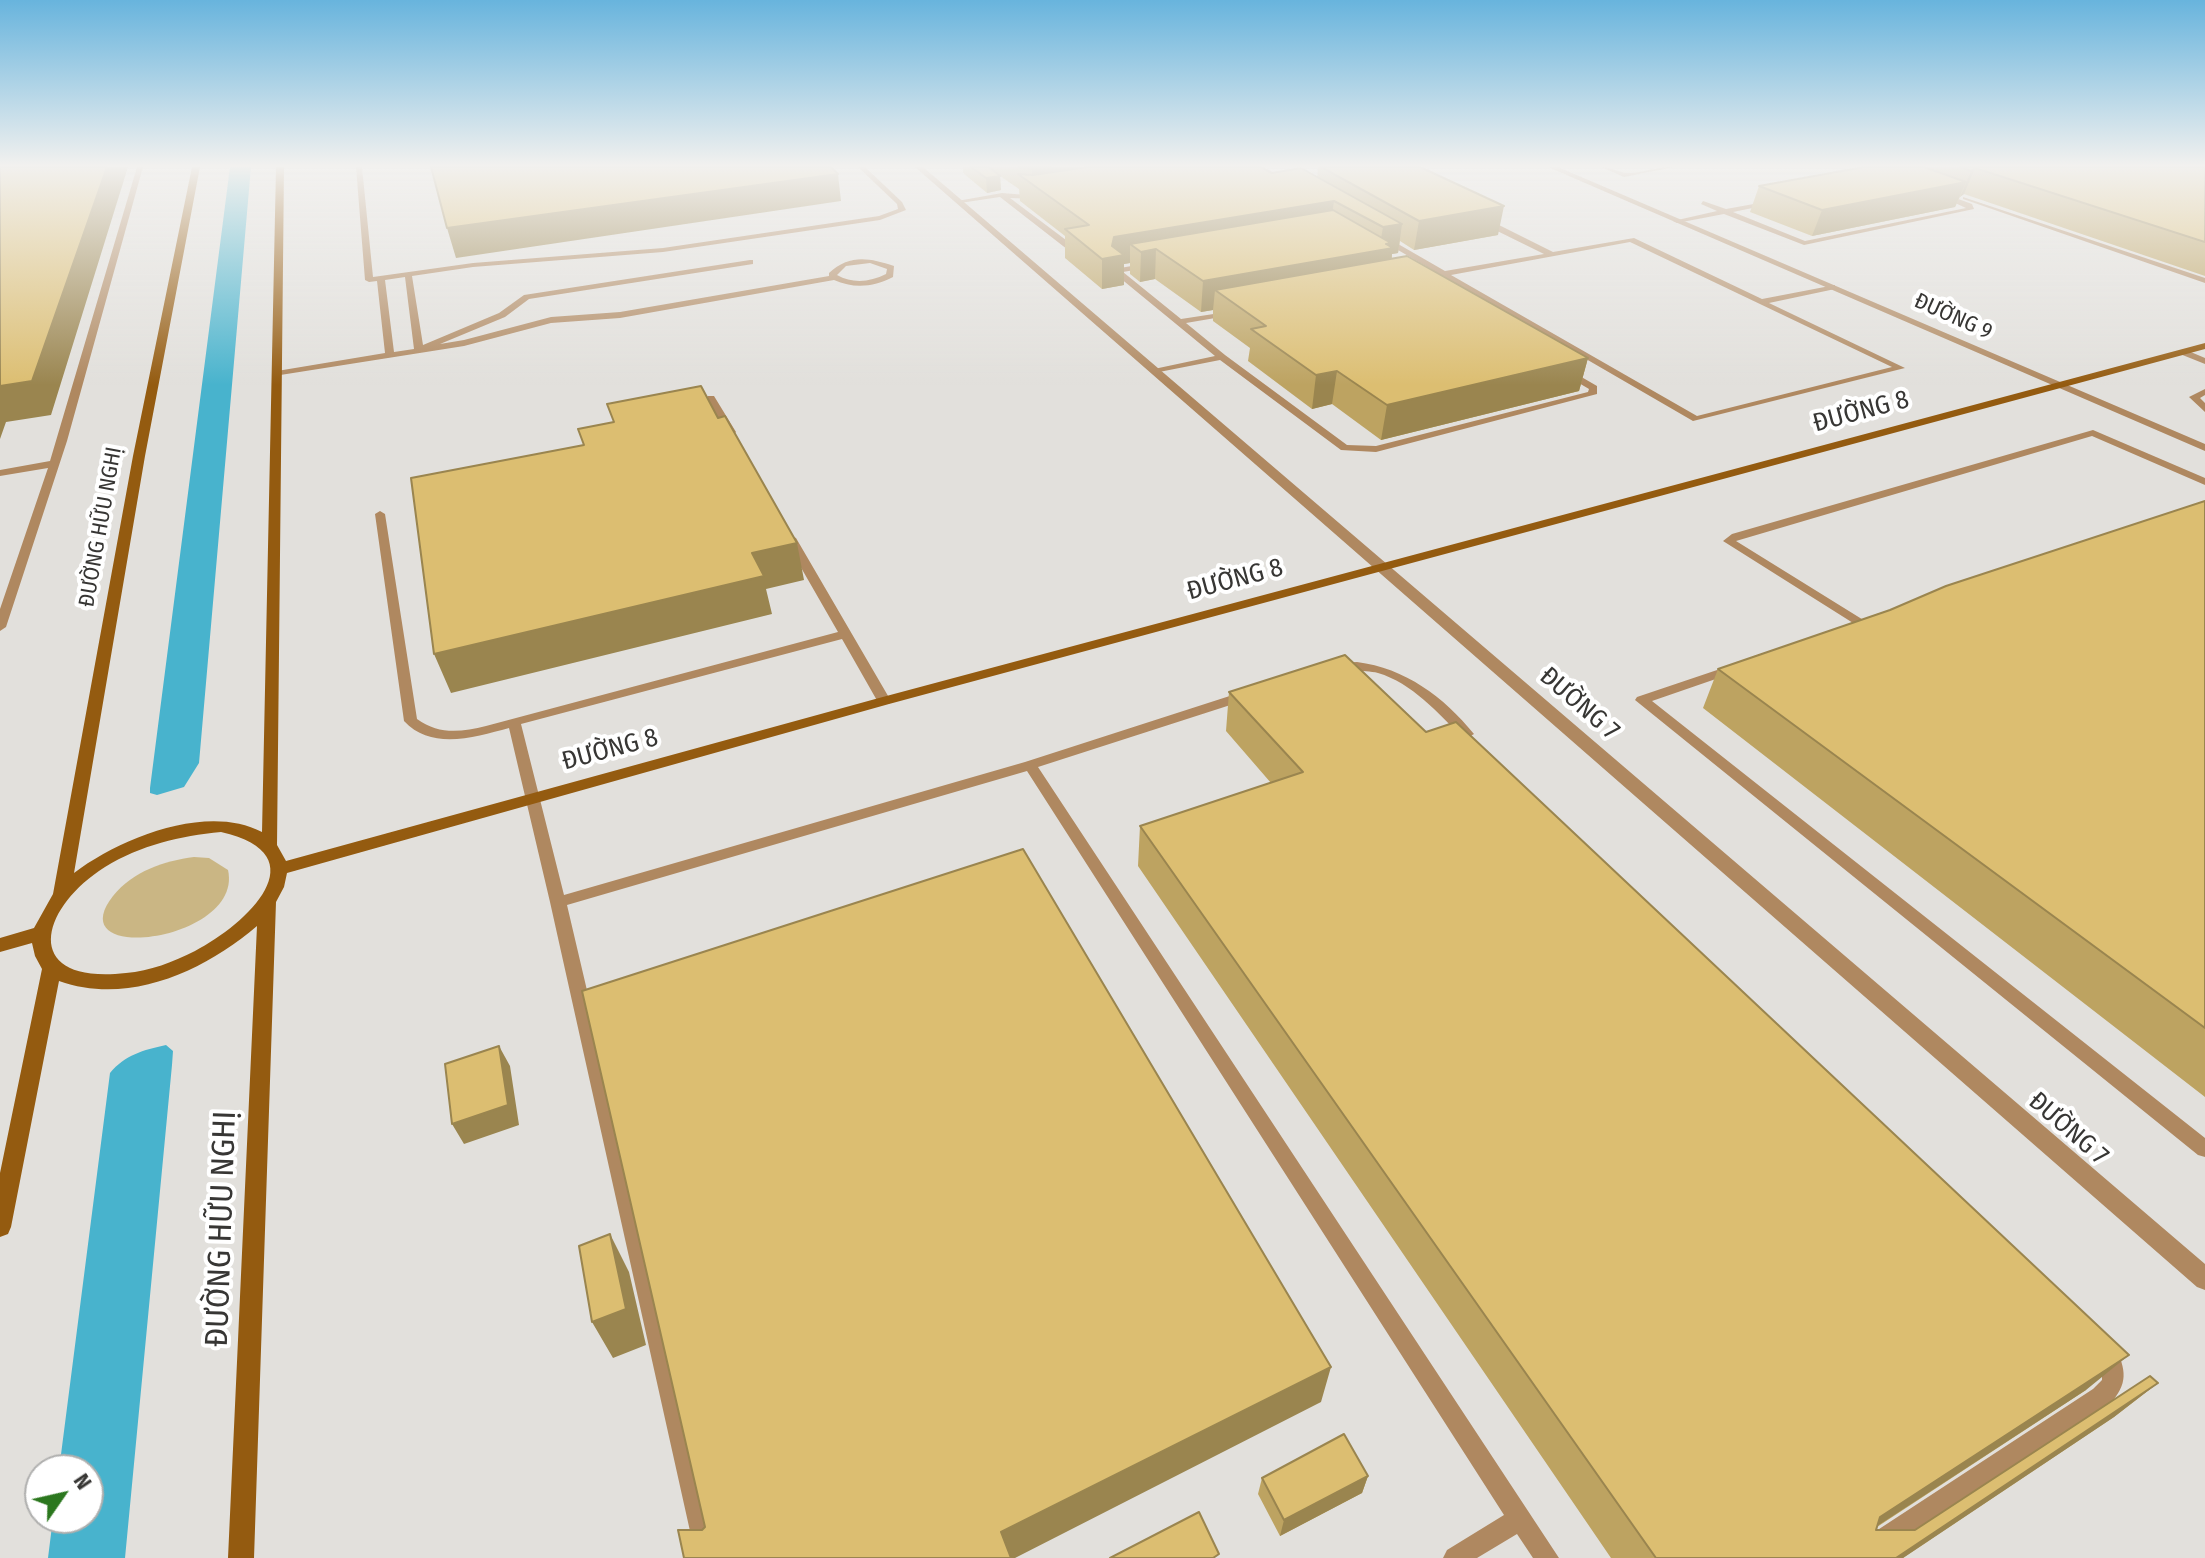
<!DOCTYPE html>
<meta charset="utf-8">
<style>
body{margin:0}
#map{position:relative;width:2205px;height:1558px;overflow:hidden;background:#e2e0dc;font-family:"Fira Sans Condensed",sans-serif}
canvas{display:block}
.north{position:absolute;left:24px;top:1454px;width:80px;height:80px;box-sizing:border-box;background:#fff;border:2px solid #afafae;border-radius:50%;rotate:56deg;font-size:22px;font-weight:700;line-height:32px;text-align:center;color:#373634}
.north::after{content:'';display:block;margin:auto;width:28px;height:36px;background:#2b771e;clip-path:polygon(50% 0,100% 100%,50% 72%,0 100%)}
</style>
<div id="map">
<canvas width="2205" height="1558"></canvas>
<div class="north">N</div>
</div>
<script>
const context = document.querySelector('canvas').getContext('2d');
context.lineJoin = 'round';
function fillPath(path, color) { context.fillStyle = color; context.fill(path, 'evenodd'); }
function stroke(path, color, width, dash) { context.strokeStyle = color; context.lineWidth = width; context.lineCap = dash ? 'butt' : 'round'; context.setLineDash(dash || []); context.stroke(path); }
function write(font, color, halo, rows, align = 'center') {
  context.font = font + ' "Fira Sans Condensed",sans-serif'; context.lineWidth = 8; context.setLineDash([]); context.textBaseline = 'middle'; context.strokeStyle = halo; context.fillStyle = color; for (const [text, x, y, turn = 0] of rows) {
    context.save(); context.translate(x, y); context.rotate((+turn || 0) * Math.PI / 180); context.textAlign = isNaN(turn) ? turn : align; if (halo) context.strokeText(text, 0, 0); context.fillText(text, 0, 0); context.restore();
  }
}
const green = new Path2D(`
 M194,857L209,858L228,870C244,941 58,966 113,896C133,871 164,861 194,857Z`);
const water = new Path2D(`
 M230,167H251L199,763L184,787L157,795L150,793V788Z
 M166,1045L173,1051L172,1065L125,1558H48L53,1518H88V1470H59L110,1073C125,1055 143,1050 166,1045Z`);
const lane = new Path2D(`
 M137,167H143L67,441L6,627L0,631V609L48,468L0,476V470L50,461Z
 M356,167H362L373,277L473,263L663,248L879,216L898,209L897,204L858,167H865L902,202L906,210L880,220L663,252L473,267L412,276L423,345L499,313L524,295L750,260H753V264L529,299L505,317L440,344L464,340L551,317L620,312L829,276V273C850,254 869,258 894,266L893,277C874,287 854,289 834,280L620,318L551,323L464,346L274,376V372L277,371L385,353L377,281L369,282L365,280ZM870,263L887,269L886,274C870,282 853,284 837,275L846,266ZM405,277L414,349L394,352L385,280Z
 M1601,167C1610,167 1618,172 1627,173C1643,173 1658,166 1674,167L1624,177Z
 M1002,193L1039,196L1037,199L1010,198L1078,249V253H1072L1000,197L960,203L957,201Z
 M1942,193L1972,204L1974,209L1804,245L1724,214L1677,223L1673,221L1717,211L1701,204L1703,201L1726,209L1770,201L1772,204L1733,212L1805,241L1966,208L1940,196Z
 M1963,197L2205,278V283L1963,199Z
 M1481,219H1487L1553,252L1634,238L1762,299L1835,285V289L1769,303L1905,368L1693,421L1379,239L1386,237L1445,271L1544,254L1481,223ZM1630,242L1892,367L1697,416L1451,275Z
 M1331,232L1597,386V394L1376,452L1341,450L1220,360L1154,373V369L1215,356L1114,273V269ZM1330,236L1589,389L1588,392L1376,446L1347,445L1225,355L1186,323L1233,315V311L1181,319L1123,272Z
 M2180,350H2186L2205,358V364L2180,354Z
 M2205,389V395L2200,398L2205,403V412L2189,397Z
 M708,396H714L736,432L734,434H728L706,398Z
 M2093,430L2205,478V485L2092,436L1736,541L1865,621L1867,624L1865,627L1861,628L1723,541L1732,534Z
 M380,511L385,514L417,719C439,735 461,732 486,726L838,632L784,538L790,535L796,538L891,701L889,704H879L842,639L521,724L564,895L1025,762L1239,693H1249L1250,696L1249,699L1038,767L1559,1558H1533L1517,1534L1477,1558H1443L1447,1550L1504,1515L1027,771L567,905L720,1558H696L550,902L509,728C475,737 432,751 404,721L375,514Z
 M1357,662C1405,668 1444,697 1474,734L1467,738L1462,737C1438,713 1412,683 1378,673C1364,669 1340,674 1330,667L1336,663Z
 M1732,665L1738,669L1736,672L1652,701L2205,1138V1157L2198,1155L1635,700L1637,697Z
 M2108,1342L2115,1345C2126,1371 2129,1383 2109,1405L1876,1558H1843L1847,1550L2093,1389L2102,1380V1365L2098,1352L2101,1345Z`);
const street = new Path2D(`
 M915,167H923L2205,1264V1290L2197,1287Z
 M1548,167H1558L2205,444V451Z`);
const secondary = new Path2D(`
 M192,167H200L145,456L74,873C120,838 207,803 262,832L276,167H284L277,845L286,861L879,698L2205,343V349L889,704L287,873L284,887L276,902L254,1558H228L257,926C204,971 129,1006 59,981L11,1227L8,1234L0,1237V1173L42,969L35,956L32,943L0,952V938L34,928L53,894L133,456ZM221,832C321,855 247,924 195,951C173,962 150,971 126,973C21,985 38,909 105,867C141,845 180,836 221,832Z`);
const wall = new Path2D(`
 M963,167H1261L1272,173L1317,177L1318,167H1420L1498,235L1414,250L1400,241L1398,253L1392,254V258L1588,358L1579,391L1381,440L1332,404L1312,409L1248,361L1250,348L1213,321V310L1201,312L1155,279L1140,282L1130,274V263L1124,264V285L1102,289L1065,258V236L1020,201L1019,189L1000,176L1001,190L987,193L963,173Z
 M1864,167H2205V276L1964,194L1960,197L1955,207L1812,236L1750,212L1759,186Z
 M2205,501V1097L1703,708L1718,669Z
 M1229,692L2086,1390L1877,1527L1876,1530H1915L2158,1383L2114,1417L1903,1558H1611L1138,866L1140,826L1271,783L1226,731Z
 M1368,1476L1362,1493L1280,1536L1258,1494L1262,1478Z`);
const shadedWall = new Path2D(`
 M107,167H128L51,415L6,422L0,439V386Z
 M1050,167H1194L1033,185L1032,169Z
 M1975,168L1964,194L1960,197L1971,171Z
 M838,174L841,201L456,258L447,228Z
 M1000,176L1001,190L987,193L986,178Z
 M1966,182L1955,207L1812,236L1822,210Z
 M1334,201L1330,229L1156,249L1155,279L1140,282L1141,252L1130,244V263L1124,264V285L1102,289V259L1112,246L1114,237Z
 M1504,206L1498,235L1414,250L1419,221Z
 M1402,224L1398,253L1392,254L1389,278L1215,290L1213,310L1201,312L1203,281L1379,251L1383,227Z
 M1588,358L1579,391L1381,440L1387,405Z
 M1337,371L1332,404L1312,409L1316,375Z
 M797,543L804,580L766,589L772,614L451,693L434,654L752,553Z
 M499,1046L510,1066L519,1125L464,1144L452,1124Z
 M610,1234L629,1272L646,1345L613,1358L592,1322Z
 M2129,1355L2086,1390L1845,1547L1880,1517Z
 M1331,1367L1321,1402L1015,1558H1005L1001,1532Z
 M2158,1383L2114,1417L1903,1558H1896Z
 M1368,1476L1362,1493L1280,1536L1284,1520Z`);
const building = new Path2D(`
 M0,167H107L32,381L0,386Z
 M431,167H831L838,174L447,228Z
 M971,167H989L1000,176L986,178Z
 M1018,167H1050L1032,169L1021,168Z
 M1087,167H1261L1272,173L1301,168L1402,224L1383,227L1334,201L1114,237L1112,246L1124,255L1102,259L1065,229L1089,225L1018,174L1033,175Z
 M1321,167H1420L1504,206L1419,221Z
 M1864,167H1924L1966,182L1822,210L1759,186Z
 M1960,167H2205V242L1975,168L1971,171Z
 M1333,210L1391,243L1386,244L1393,248L1203,281L1156,249L1141,252L1130,244Z
 M1407,256L1588,358L1387,405L1337,371L1316,375L1251,329L1266,326L1215,290Z
 M701,386L718,418L725,416L797,543L752,553L764,576L434,654L411,478L584,445L578,429L614,422L607,404Z
 M2205,501V1028L1718,669L1890,610L1946,586Z
 M1345,655L1426,732L1456,722L2129,1355L1880,1517L1876,1530H1915L2150,1376L2158,1383L1896,1558H1656L1140,826L1303,772L1229,692Z
 M1023,849L1331,1367L1001,1532L1011,1558H684L678,1530H702L705,1527L582,991Z
 M499,1046L508,1105L452,1124L445,1064Z
 M610,1234L626,1309L592,1322L579,1246Z
 M1344,1434L1368,1476L1284,1520L1262,1478Z
 M1199,1512L1219,1554L1213,1558H1110Z`);
const farStreetnames = [
 ["ĐƯỜNG 9",1953,317,24],
 ["ĐƯỜNG HỮU NGHỊ",101,527,-80]
];
const streetNames = [
 ["ĐƯỜNG 8",1861,412,-15],
 ["ĐƯỜNG 8",1235,580,-15],
 ["ĐƯỜNG 7",1579,704,41],
 ["ĐƯỜNG 8",610,750,-15],
 ["ĐƯỜNG 7",2068,1129,41]
];
const nearStreetnames = [
 ["ĐƯỜNG HỮU NGHỊ",222,1229,-88]
];
fillPath(green, '#cab684');
fillPath(water, '#48b3cd');
fillPath(lane, '#af8860');
fillPath(street, '#af8860');
fillPath(secondary, '#945b10');
fillPath(wall, '#bda361');
fillPath(shadedWall, '#9a854f');
fillPath(building, '#dcbe71');
stroke(building, '#9a854f', 2);
const sky = context.createLinearGradient(0, 0, 0, 385);
sky.addColorStop(0, '#68b4dd');
sky.addColorStop(0.43, '#f2f1ef');
sky.addColorStop(1, '#f2f1ef00');
context.fillStyle = sky;
context.fillRect(0, 0, 2205, 385);
write('22px', '#373634', '#fff', farStreetnames);
write('26px', '#373634', '#fff', streetNames);
write('32px', '#373634', '#fff', nearStreetnames);
</script>
